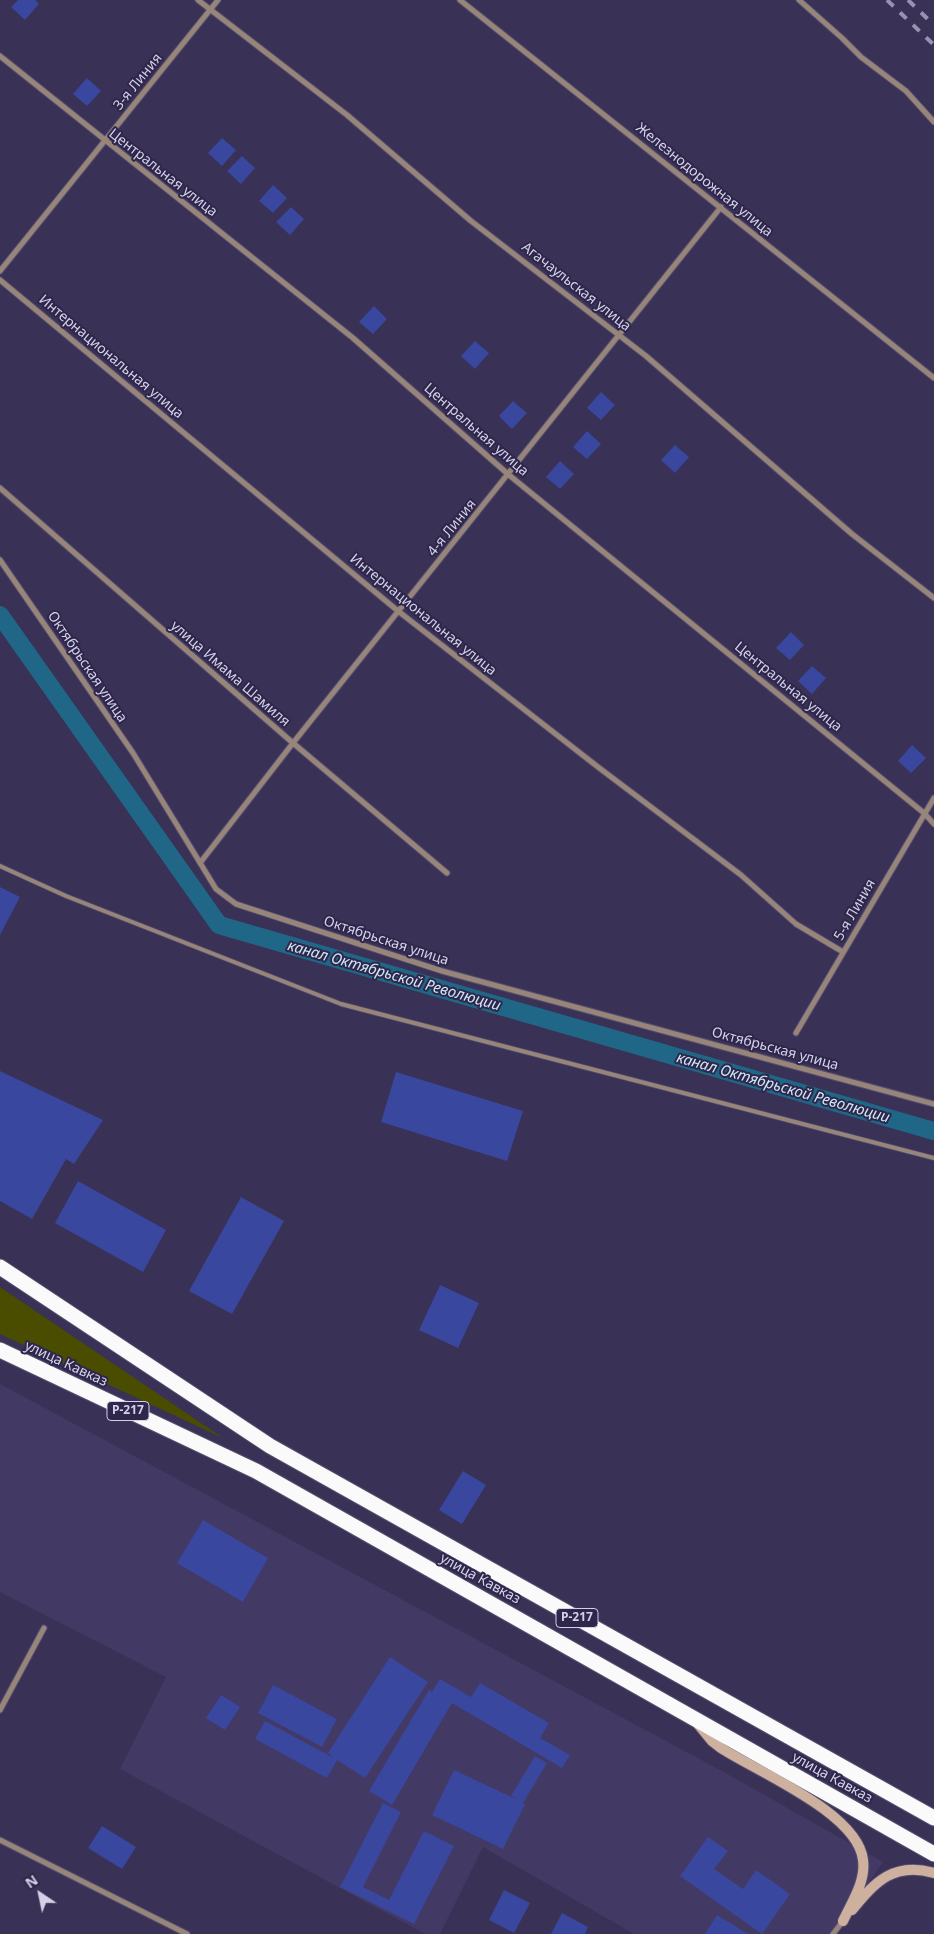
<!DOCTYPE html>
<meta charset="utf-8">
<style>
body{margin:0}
#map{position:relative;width:934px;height:1934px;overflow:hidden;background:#393156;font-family:"Noto Sans",sans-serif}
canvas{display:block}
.north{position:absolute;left:15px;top:1869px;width:50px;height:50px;-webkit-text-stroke:4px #2f274b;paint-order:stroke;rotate:326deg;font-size:14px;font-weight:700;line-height:20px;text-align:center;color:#d4d1e8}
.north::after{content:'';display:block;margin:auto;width:18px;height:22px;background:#d4d1e8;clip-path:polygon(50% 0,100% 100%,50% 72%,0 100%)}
</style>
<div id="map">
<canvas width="934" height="1934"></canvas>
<div class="north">N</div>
</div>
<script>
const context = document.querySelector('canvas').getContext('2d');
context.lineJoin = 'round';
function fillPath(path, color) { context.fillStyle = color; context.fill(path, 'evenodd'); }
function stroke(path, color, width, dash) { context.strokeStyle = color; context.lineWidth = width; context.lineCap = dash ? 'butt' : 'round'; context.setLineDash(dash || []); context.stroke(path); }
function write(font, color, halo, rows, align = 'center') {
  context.font = font + ' "Noto Sans",sans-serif'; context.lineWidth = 4; context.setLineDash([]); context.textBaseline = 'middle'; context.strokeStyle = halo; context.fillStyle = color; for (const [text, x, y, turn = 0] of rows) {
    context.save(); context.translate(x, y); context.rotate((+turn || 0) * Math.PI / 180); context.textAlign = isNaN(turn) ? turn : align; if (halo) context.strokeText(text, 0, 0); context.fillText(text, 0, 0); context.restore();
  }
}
const built = new Path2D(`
 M0,1384L722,1771L883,1862L833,1934H634L483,1847L440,1934H425L120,1769L166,1677L0,1592Z`);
const green = new Path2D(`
 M0,1287L223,1438L0,1334Z`);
const canal = new Path2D(`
 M0,615L219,925L934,1131`);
const building = new Path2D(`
 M18,0H35L39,4L25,20L11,7Z
 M87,78L101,91L87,106L73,94Z
 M222,138L236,150L222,166L208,153Z
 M242,156L255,168L241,184L227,171Z
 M273,185L287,198L273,213L259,201Z
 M291,207L304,219L290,235L276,222Z
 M374,306L387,319L373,334L359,322Z
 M475,341L489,353L475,369L461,356Z
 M601,392L615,405L601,420L587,408Z
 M513,401L527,413L512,429L499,416Z
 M587,431L601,444L587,459L573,447Z
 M675,445L689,457L675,473L661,460Z
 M560,461L574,474L560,489L546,477Z
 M791,632L804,645L790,660L776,648Z
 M812,666L826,678L812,694L798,681Z
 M912,745L926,758L911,773L898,761Z
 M0,887L20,897L0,935Z
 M0,1071L103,1120L74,1164L66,1159L32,1219L0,1201Z
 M396,1072L523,1111L507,1161L381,1122Z
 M78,1181L166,1230L143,1272L55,1223Z
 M241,1197L284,1221L232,1314L189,1291Z
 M440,1285L479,1303L458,1348L419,1330Z
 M463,1471L486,1485L462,1524L439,1510Z
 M203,1520L268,1558L243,1602L177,1563Z
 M390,1657L428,1682L365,1778L337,1760L327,1778L255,1739L265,1721L334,1758L328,1753Z
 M440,1679L471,1697L480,1683L549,1723L540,1738L570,1755L562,1768L452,1703L392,1805L369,1791L429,1690L432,1692Z
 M273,1685L337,1719L322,1747L258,1713Z
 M221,1695L240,1707L225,1730L206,1718Z
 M535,1756L547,1763L523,1803L525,1804L503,1849L432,1815L454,1770L520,1801L511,1796Z
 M383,1803L401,1812L363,1887L389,1900L424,1831L454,1846L414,1924L340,1887Z
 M102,1826L136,1847L122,1869L88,1848Z
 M708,1837L728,1851L714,1869L743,1889L756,1870L790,1894L762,1934L680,1876Z
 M504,1890L530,1903L514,1933L489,1920Z
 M562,1913L588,1927L585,1934H551Z
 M717,1915L748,1934H705Z`);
const lane = new Path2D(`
 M0,866L66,896L341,1004L934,1158`);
const street = new Path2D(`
 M198,0L347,115L471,221L646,356L852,534L934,598
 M460,0L934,378
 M799,0L842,38L861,57L906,91L934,122
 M0,56L353,338L509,475L924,813L934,824
 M0,271L218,0
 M0,280L398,611L598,767L741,875L796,924L843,952
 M0,488L293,743L447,873
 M0,560L133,753L216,889L236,904L442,971L934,1104
 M200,863L293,743L721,207
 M796,1033L934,798
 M0,1710L44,1628
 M0,1840L187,1934
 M833,1934L843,1921`);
const secondary = new Path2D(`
 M698,1724L712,1741L721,1748C758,1772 858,1813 863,1860C866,1881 852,1902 843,1921
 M852,1910C875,1882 894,1861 934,1873`);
const highway = new Path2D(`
 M0,1267L270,1446L934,1818
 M0,1350L256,1471L934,1854`);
const rail = new Path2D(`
 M887,0L934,45
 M908,0L934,25`);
const shields = [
 [128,1411,42],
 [577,1618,42]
];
const shieldNames = [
 ["Р-217",128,1411],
 ["Р-217",577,1618]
];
const streetNames = [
 ["3-я Линия",138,82,-51],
 ["Центральная улица",163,173,38],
 ["Железнодорожная улица",704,180,39],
 ["Агачаульская улица",576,287,38],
 ["Интернациональная улица",111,357,40],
 ["Центральная улица",476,430,41],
 ["4-я Линия",452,528,-51],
 ["Интернациональная улица",423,615,39],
 ["Октябрьская улица",87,667,56],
 ["улица Имама Шамиля",230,674,41],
 ["Центральная улица",788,687,39],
 ["5-я Линия",855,910,-60],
 ["Октябрьская улица",386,941,18],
 ["Октябрьская улица",775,1049,15],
 ["улица Кавказ",66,1364,25],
 ["улица Кавказ",480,1579,29],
 ["улица Кавказ",832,1778,29]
];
const waterNames = [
 ["канал Октябрьской Революции",394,976,16],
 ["канал Октябрьской Революции",783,1088,16]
];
fillPath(built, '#433965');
fillPath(green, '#4a4d00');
stroke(canal, '#206686', 18);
fillPath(building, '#39479e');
stroke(lane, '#554e70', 5.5);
stroke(street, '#554e70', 7);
stroke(secondary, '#554e70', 12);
stroke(highway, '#554e70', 17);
stroke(lane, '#98857a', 4);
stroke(street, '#98857a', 5);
stroke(secondary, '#ceb09e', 10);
stroke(highway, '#fafafa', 15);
stroke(rail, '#9792af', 4, [9, 9]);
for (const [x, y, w] of shields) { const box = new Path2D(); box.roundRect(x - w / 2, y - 9.5, w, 19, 4); context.fillStyle = '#2f274b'; context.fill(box); stroke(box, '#d4d1e8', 1); }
write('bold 12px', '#d4d1e8', null, shieldNames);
write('14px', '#d4d1e8', '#2f274b', streetNames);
write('italic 15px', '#cee8f7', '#2f274b', waterNames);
</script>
